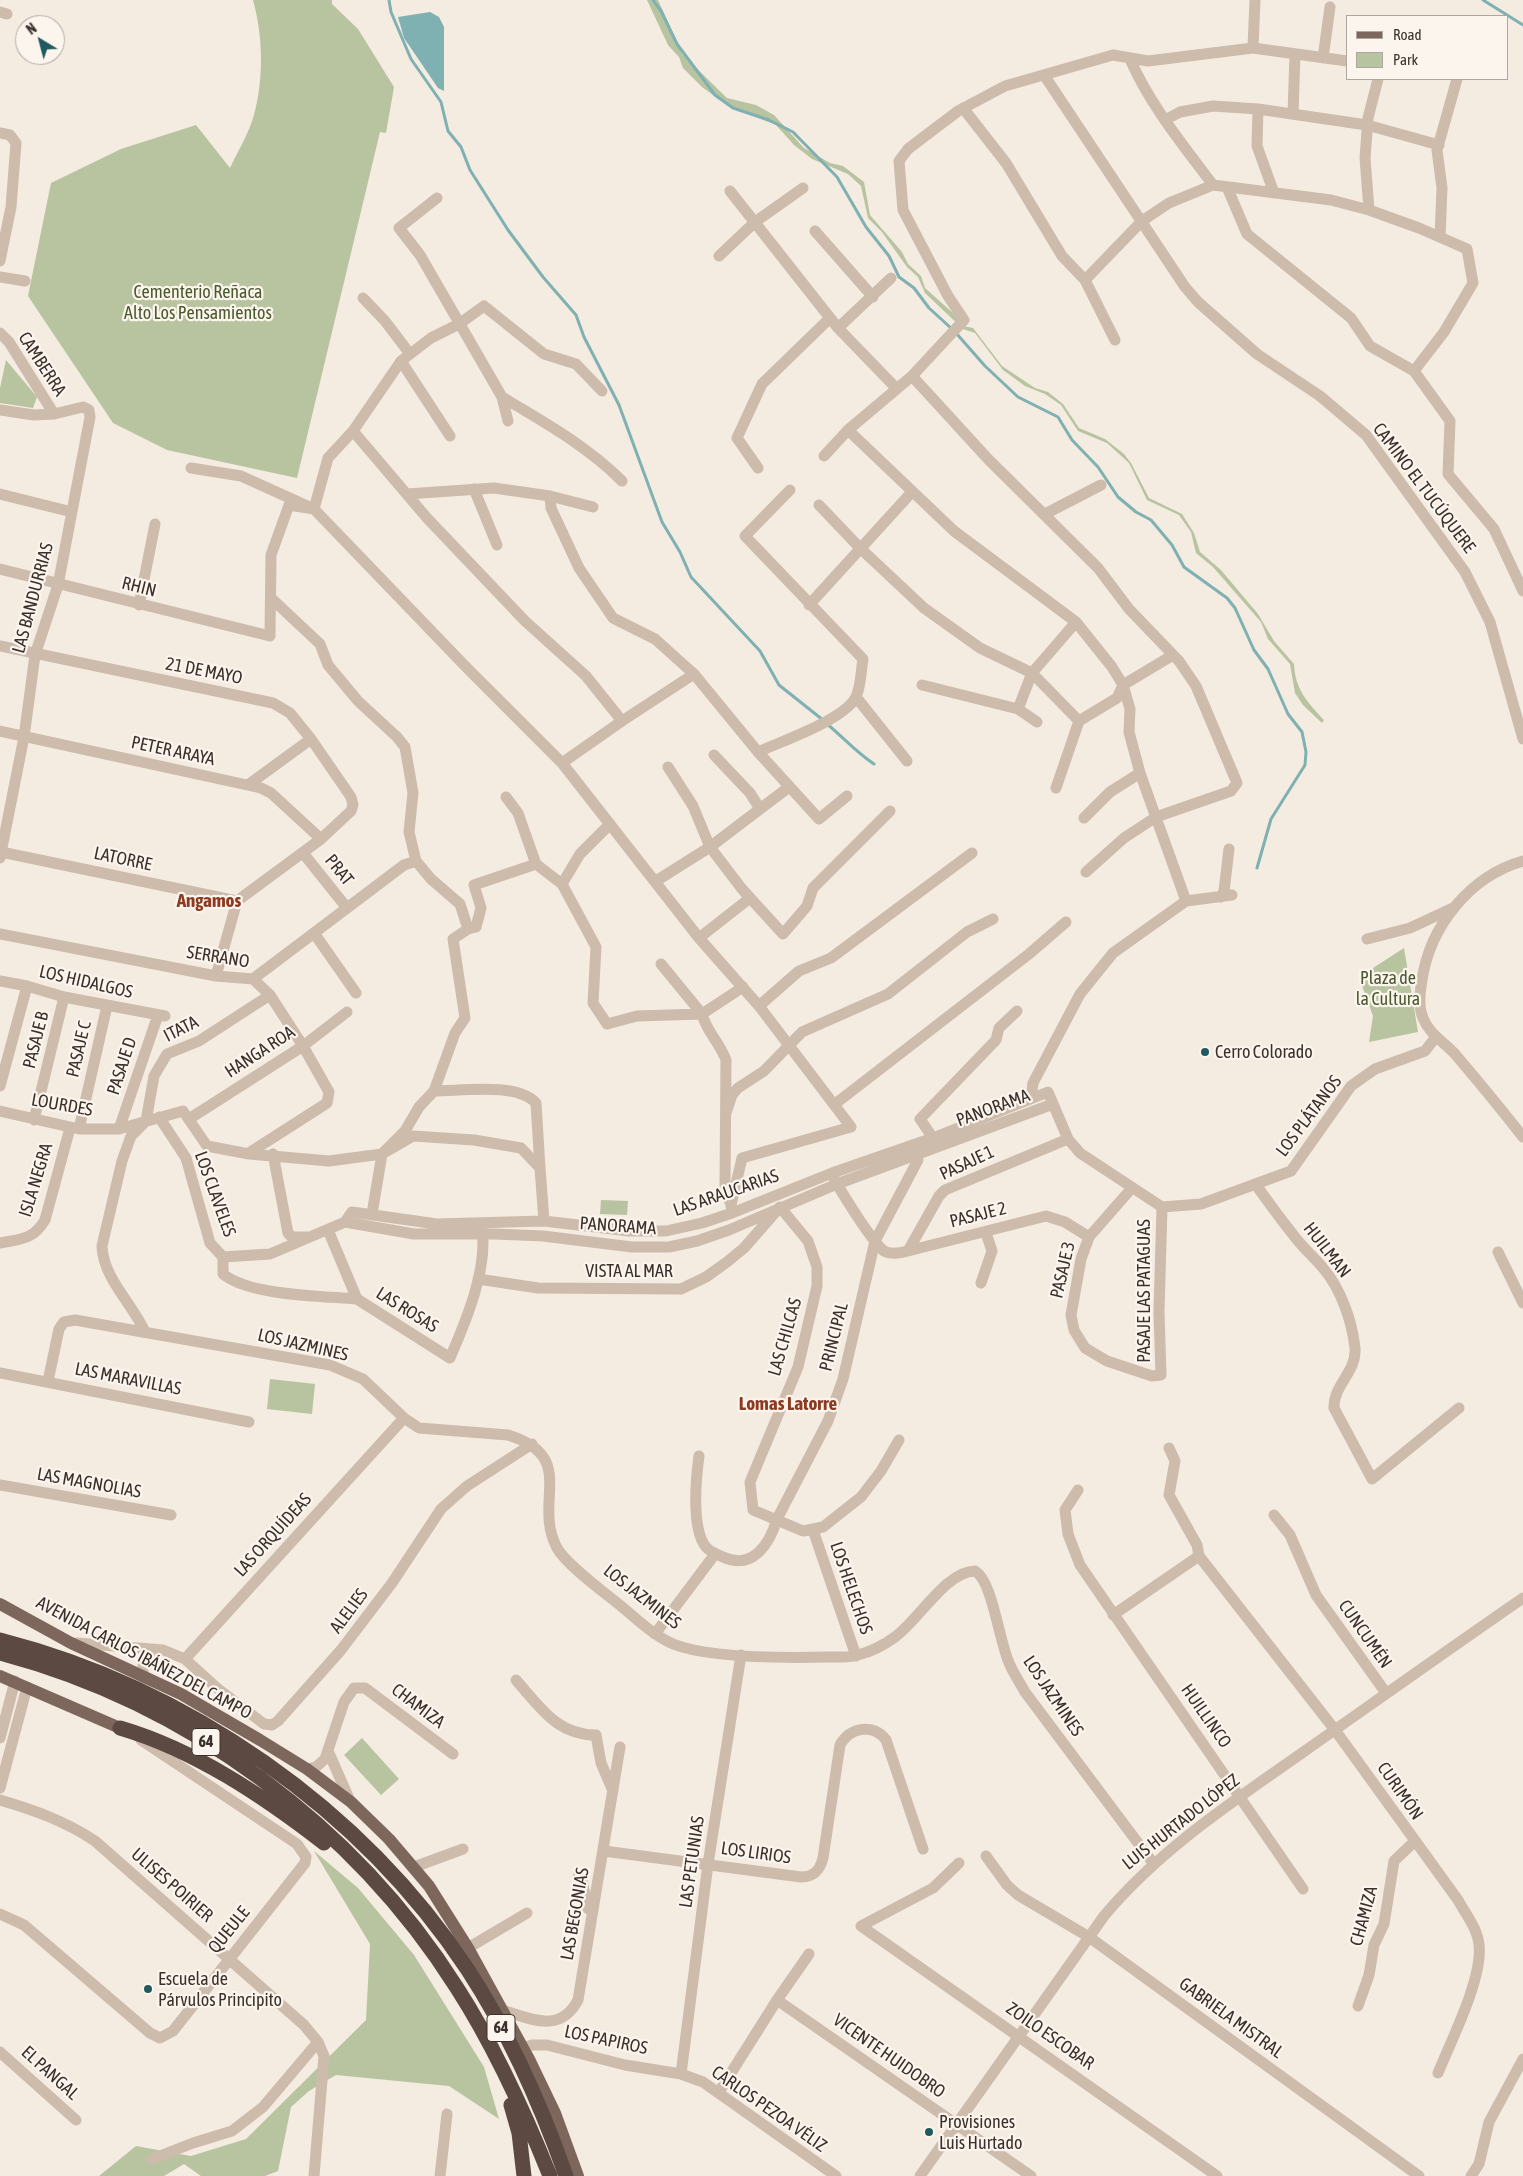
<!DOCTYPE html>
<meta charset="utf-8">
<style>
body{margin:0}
#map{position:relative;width:1523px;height:2176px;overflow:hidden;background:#f4ebe1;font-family:"Asap Condensed",sans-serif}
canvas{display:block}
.legend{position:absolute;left:1346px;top:15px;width:162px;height:65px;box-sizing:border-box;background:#fbf5ee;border:1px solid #aea6a0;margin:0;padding:6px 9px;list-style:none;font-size:15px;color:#3b302b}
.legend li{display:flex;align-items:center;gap:10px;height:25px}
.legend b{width:25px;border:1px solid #aea6a0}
.north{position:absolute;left:15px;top:15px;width:50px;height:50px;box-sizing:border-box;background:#fbf5ee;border:1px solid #aea6a0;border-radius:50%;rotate:323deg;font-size:14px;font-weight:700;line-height:20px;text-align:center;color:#3b302b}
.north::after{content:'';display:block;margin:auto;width:18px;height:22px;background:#1f5a5e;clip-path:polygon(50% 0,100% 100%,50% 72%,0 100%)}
</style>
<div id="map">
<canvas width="1523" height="2176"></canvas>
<ul class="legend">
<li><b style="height:6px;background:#7d675c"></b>Road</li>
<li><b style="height:14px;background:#b8c4a0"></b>Park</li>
</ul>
<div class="north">N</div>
</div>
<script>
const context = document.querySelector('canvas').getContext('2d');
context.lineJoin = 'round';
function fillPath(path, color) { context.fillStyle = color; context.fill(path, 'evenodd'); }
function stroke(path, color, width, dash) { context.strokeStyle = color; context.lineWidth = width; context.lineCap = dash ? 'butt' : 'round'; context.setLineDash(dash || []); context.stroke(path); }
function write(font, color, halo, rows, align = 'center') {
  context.font = font + ' "Asap Condensed",sans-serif'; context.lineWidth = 4.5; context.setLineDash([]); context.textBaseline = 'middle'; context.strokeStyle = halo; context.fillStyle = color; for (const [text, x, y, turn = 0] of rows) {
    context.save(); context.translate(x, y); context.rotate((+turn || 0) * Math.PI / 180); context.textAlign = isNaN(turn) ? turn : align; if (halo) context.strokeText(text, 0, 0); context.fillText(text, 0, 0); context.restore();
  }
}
const green = new Path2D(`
 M253,0H332V4L358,29L394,87L386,133L380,132L297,478L167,450L113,423L28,296L51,183L121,149L196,125L230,168C238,151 249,133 254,115C264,78 263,36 253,0Z
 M647,0H658L683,55L727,98L756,105L774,115L804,148L830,163L843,166L864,182L870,215L902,252L908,264L921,276L925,288L953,313L963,326L973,328L1002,366L1035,388L1048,392L1063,404L1079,428L1105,439L1124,454L1131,463L1149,498L1182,514L1194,533L1200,552L1221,570L1258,614L1274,641L1294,664C1295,689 1307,702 1324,720L1322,723L1303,705L1295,693L1290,664L1268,639L1261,622L1213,567L1196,553L1191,532L1179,515L1147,500L1129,463L1107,443L1078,431L1061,405L1045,394L1025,386L1003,370L975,333L963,329L925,293L918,277L907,267L882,232L868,218L861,186L848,174L812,159L794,145L776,125L728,106L702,87L683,68L679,57L668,45Z
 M6,360L37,397L33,408L0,403V388Z
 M1404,948L1418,1032L1369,1042L1373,1016L1359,977Z
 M601,1200L628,1201L627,1215L600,1214Z
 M270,1379L315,1384L312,1414L267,1409Z
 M362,1738L399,1779L381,1795L344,1755Z
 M314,1851L358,1888L414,1955L484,2067L499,2119L449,2086L336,2075L309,2091L291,2107L278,2171L265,2176H201L184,2164L164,2176H99L136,2146L191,2156L246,2139L366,2020L370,1944Z`);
const water = new Path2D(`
 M430,12L439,17L444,27V91L438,88L404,38L398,17Z`);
const stream = new Path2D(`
 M389,0L391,12L411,59L441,102L448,131L461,147L470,170L508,230L543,277L576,315L584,337L619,405L662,522L680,552L691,577L760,651L779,685L823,720
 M653,0L661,11L677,44L715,95L733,108L769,120L793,132L837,177L866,227L889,256L899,277L914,288L929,308L952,329
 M1483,0L1523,25
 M956,333L985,366L1018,397L1058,417L1072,440L1098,467L1118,497L1136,512L1151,520L1172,545L1184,567L1227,598L1235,608L1254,650L1268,669L1288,714L1302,732L1306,752L1305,765L1271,819L1257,868
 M827,724C844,738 856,752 874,764`);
const minor = new Path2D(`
 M0,12L7,14
 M1253,48L1255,0
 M1323,58L1330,7
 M1130,59C1150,105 1183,145 1213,185
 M1044,75L1185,287L1198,302L1257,354L1320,396L1366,435L1465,572L1490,622L1523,739
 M963,108L1006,163L1062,256L1085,280L1142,221L1169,203L1213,185L1331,200L1369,210L1419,228L1467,249L1473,283L1444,332L1414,371
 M1258,109L1257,146L1274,193
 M1293,114L1295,54
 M1165,120L1180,112L1213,106L1258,109L1367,125L1439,145
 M0,133L10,135L16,143L11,207L0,261
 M1227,187L1247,234L1351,318L1370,346L1414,371L1450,421L1448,474L1494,529L1523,591
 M730,191L838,328L896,388
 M437,198L399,228L420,255L502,397L508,421
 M1369,210L1365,158L1368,118L1378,79
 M815,231L873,297
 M1440,237L1442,188L1437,150L1457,79
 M719,256L755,222L803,188
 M0,277L25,281
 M1085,280L1115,340
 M363,298L385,321L410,354
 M838,328L891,278
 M0,333L9,342L54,414
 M401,361L450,436
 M912,376L988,459L1098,568L1129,609L1179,661L1196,686L1237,783L1231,791L1156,817L1124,838L1086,872
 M502,397C544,422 587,446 622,481
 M0,410L34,415L54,414L83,407L89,410L90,417L58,585L35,655L24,737L0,858
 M848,430L954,531L1076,622L1112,667L1123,685L1130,709L1129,732L1140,773L1186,901
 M353,431L427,518L525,621L586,676L622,721
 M824,456L848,430L912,376L964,320L948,296L903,210L899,161L908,149L958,111L1005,86L1113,55L1148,61L1253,48L1347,61
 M191,468L241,476L314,509L467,668L562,763L699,938L759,1006L851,1127L742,1158L731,1205L732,1213
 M758,468L737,438L762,384L830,318
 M474,489L497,545
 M0,494L72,512
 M407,494L494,488L550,496L593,507
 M550,496L551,508L579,568L613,618L655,639L694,674L758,752L819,819L847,796
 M819,505L860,548L924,608L980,648L1032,673L1079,721
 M1045,514L1101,485
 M0,569L270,636L271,555L289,505L314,509L328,458L353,431L401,361L431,338L459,324L484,306L544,354L576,364L602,391
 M271,598L320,644L328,665L358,701L397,737L405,747L413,793L409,832L416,861L431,879L460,904L468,929L476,927L481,908L474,885L536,864L562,884L596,947L593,1003L607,1024L637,1016L702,1014L743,987
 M139,605L155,524
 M809,605L911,493
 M0,646L273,703L290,713L311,739L351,797L353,805L351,811L321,839L237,901L216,976
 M922,685L1018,709L1032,673L1076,622
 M856,697L907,761
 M1018,709L1037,722
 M0,731L261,788L271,793L321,839
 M758,752C782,741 844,720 856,697C861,686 861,670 863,659L745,536L790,490
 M714,755L750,793L760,809
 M562,763L622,721L694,674
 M668,767L693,806L710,847L742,889L783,934L807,906L813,888L890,811
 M248,785L311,739
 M1056,788L1079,721L1117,698L1123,685L1173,655
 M506,797L518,813L536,864
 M1084,818L1110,792L1140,773
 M1,852L237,901
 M303,853L347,908
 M1523,861C1470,876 1430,926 1422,980C1420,992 1418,1006 1423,1018C1430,1035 1443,1041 1455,1054C1478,1081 1501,1109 1523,1137
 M656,881L710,847L789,787
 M562,884L580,854L610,824
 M1221,897L1224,891L1229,849
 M314,933L356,993
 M0,934L216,976L253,979L270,995L303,1046L329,1092L327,1103L249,1153
 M699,938L750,898
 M1367,939L1410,928L1453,908
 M661,964L702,1014C706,1031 720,1043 726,1060L725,1187L731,1205
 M253,979L404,865L416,861
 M0,981L27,986L64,997L165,1016
 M759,1006L799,971L831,958L972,853
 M0,1086L27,986
 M434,1091L455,1033L465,1018L453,939L468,929
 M1031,1098L1033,1083L1080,994L1113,953L1186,901L1232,895
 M835,1104L1029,954L1066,922
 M0,1111L79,1129H119L183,1111L207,1146L249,1154L329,1161L382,1154L413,1136L474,1140L521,1148L540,1168L544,1221
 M726,1113L732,1095L738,1088L764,1071L802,1032L888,994L967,932L993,919
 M159,1117L186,1158L210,1243L223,1257
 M189,1119L303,1046L347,1012
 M34,1120L64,997
 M146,1121L154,1076L167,1054L199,1041L270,995
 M143,1124L131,1136L122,1161L102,1246C103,1278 132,1303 145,1332
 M79,1129L107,1006
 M119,1129L158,1015
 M933,1138L920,1119L996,1040L999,1028L1017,1011
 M273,1154L288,1233L292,1237H308
 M834,1178C841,1192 873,1243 884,1251C891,1255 900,1253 908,1251L1046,1216L1065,1222L1089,1237
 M1256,1185C1269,1203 1281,1220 1295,1237C1303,1248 1314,1257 1323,1268C1341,1289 1352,1321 1355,1348C1357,1372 1333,1385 1334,1408L1372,1479L1459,1408
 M1131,1189L1089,1237L1081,1259L1071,1315L1074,1330L1085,1348L1107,1361L1152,1376L1161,1375L1159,1312L1162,1207
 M372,1214L382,1154L405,1131L419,1107L434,1091C461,1091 517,1082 536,1103L540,1168
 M345,1222L352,1212L437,1224L544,1221L629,1231H666L702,1223L732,1213L832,1173L933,1138L1048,1092L1068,1139L1080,1153L1162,1207L1201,1204L1291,1171L1351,1086L1375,1069L1425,1051L1435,1038
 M328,1230L357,1299L450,1358C466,1321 488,1269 482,1228
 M0,1243C21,1239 33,1240 45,1220L70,1128
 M908,1251L939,1196L945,1190L1068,1139
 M1498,1252L1523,1303
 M223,1257L270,1254L345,1222L414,1234H495L543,1236L632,1247H669L697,1241L729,1230L837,1184L1053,1104
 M223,1257V1274C250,1296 322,1296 357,1299
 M478,1279L538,1288L681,1289L706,1277L727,1262L744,1248L780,1207L808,1241L817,1267V1286L798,1367L750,1482L753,1510L803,1531L823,1527L861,1497L881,1471L899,1440
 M981,1283L992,1251L986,1233
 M0,1373L249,1422
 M48,1381L59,1329L64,1322L75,1320L330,1365L363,1379L404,1418L419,1428L508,1435C579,1457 532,1501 557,1548C566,1564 601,1590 616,1602C634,1616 652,1635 673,1644C711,1659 787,1658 828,1657C837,1657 849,1658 858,1655C870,1652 884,1645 895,1637C918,1621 946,1571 975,1571C993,1581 999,1643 1010,1665C1014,1674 1020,1683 1025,1692L1153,1863
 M1169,1448L1175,1461L1169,1495L1197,1545L1199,1556L1335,1730L1458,1900C1465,1913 1478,1929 1479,1945C1483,1978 1451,2041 1438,2073
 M699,1456C696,1478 691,1529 706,1547C710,1552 718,1555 723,1557C753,1571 770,1543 777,1519L828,1421L843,1379L875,1241L918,1160L916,1154
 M0,1485L171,1515
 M1078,1490L1065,1510L1068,1534L1080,1565L1303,1889
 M1274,1515L1290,1535L1316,1595L1386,1693
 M813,1530L856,1656
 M1113,1615L1199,1556
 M655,1634L715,1554
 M77,1643L163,1650L185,1659L404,1418
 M185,1659L217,1688L264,1724L272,1725L278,1721L341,1650L392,1583L441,1509L467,1486L532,1444
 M144,1676C140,1663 146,1653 158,1650
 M516,1680C540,1707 557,1735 596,1735L601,1763L613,1791
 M0,1738L15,1681
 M329,1753L350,1801
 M307,1769L316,1767L325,1759L344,1702L354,1688H365L453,1754
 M0,1788L27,1687
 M0,1800C34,1810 65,1821 95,1841L304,2025L318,2042L324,2056L314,2176
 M604,1851L801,1877C814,1877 820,1870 823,1858L840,1745C850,1727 874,1723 886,1740L923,1849
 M986,1856L1007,1885L1018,1895L1089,1937L1419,2176
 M959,1863L933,1888L861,1926L1217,2176
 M414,1867L463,1849
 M578,1877L582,1880L588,1909L593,1911
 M0,1914L24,1925L150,2033L160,2038L173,2031L305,1863L306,1857L297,1844L141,1740
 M468,1948L527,1913
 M777,2000L1031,2176
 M1358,2006L1369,1975L1374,1945L1384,1924L1394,1861L1414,1842
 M502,2010C531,2019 560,2034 578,2000L620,1747
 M523,2048L532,2045H547L625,2065L681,2074L703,2082L836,2176
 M0,2052L76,2120
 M681,2074L708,1864L741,1655
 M719,2092L777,2000L809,1954
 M152,2159L193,2143L232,2131L263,2107L318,2042
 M440,2176L447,2114
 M920,2176L1104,1916C1159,1850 1232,1802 1302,1753C1376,1701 1449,1649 1523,1598
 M1471,2176L1479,2164L1489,2122L1523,2059`);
const major = new Path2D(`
 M0,1604L71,1643L181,1694L260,1740L307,1769L351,1802L389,1839L429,1886L468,1948L530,2061L555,2113L578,2176
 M0,1676L120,1728`);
const highway = new Path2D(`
 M0,1640C187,1688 361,1808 468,1970C509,2033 541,2105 566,2176
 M0,1653C186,1702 354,1825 457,1988C495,2047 524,2111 550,2176
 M120,1728C195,1750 263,1796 324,1843
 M511,2105L519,2133L524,2176`);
const markers = [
 [1205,1052,5,"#1f5a5e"],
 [148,1989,5,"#1f5a5e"],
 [929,2132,5,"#1f5a5e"]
];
const shields = [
 [206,1742,28],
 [501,2028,28]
];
const shieldNames = [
 ["64",206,1742],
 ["64",501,2028]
];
const parkNames = [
 ["Cementerio Reñaca",198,292],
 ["Alto Los Pensamientos",198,313],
 ["Plaza de",1388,978],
 ["la Cultura",1388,999]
];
const streetNames = [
 ["CAMBERRA",42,364,57],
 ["CAMINO EL TUCÚQUERE",1424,488,53],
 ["RHIN",139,587,14],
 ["LAS BANDURRIAS",33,598,-75],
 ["21 DE MAYO",204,671,11],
 ["PETER ARAYA",173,751,12],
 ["LATORRE",123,859,12],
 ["PRAT",339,870,51],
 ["SERRANO",218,957,9],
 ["LOS HIDALGOS",86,982,13],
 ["ITATA",181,1029,-27],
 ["PASAJE B",36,1040,-76],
 ["PASAJE C",79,1049,-77],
 ["HANGA ROA",260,1052,-33],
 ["PASAJE D",122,1066,-72],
 ["LOURDES",62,1105,10],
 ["PANORAMA",993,1108,-20],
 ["LOS PLÁTANOS",1309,1116,-53],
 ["PASAJE 1",967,1163,-25],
 ["ISLA NEGRA",36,1180,-73],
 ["LAS ARAUCARIAS",726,1193,-19],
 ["LOS CLAVELES",215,1194,70],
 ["PASAJE 2",978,1215,-14],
 ["PANORAMA",618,1226,4],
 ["HUILMAN",1327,1250,52],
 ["PASAJE 3",1063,1270,-77],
 ["VISTA AL MAR",629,1271],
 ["PASAJE LAS PATAGUAS",1144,1291,-90],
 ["LAS ROSAS",407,1310,32],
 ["LAS CHILCAS",785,1337,-74],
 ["PRINCIPAL",834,1337,-76],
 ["LOS JAZMINES",303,1345,13],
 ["LAS MARAVILLAS",128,1379,11],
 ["LAS MAGNOLIAS",89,1483,10],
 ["LAS ORQUÍDEAS",273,1535,-48],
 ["LOS HELECHOS",851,1588,71],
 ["LOS JAZMINES",642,1597,38],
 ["ALELIES",349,1611,-53],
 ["CUNCUMÉN",1365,1634,55],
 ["AVENIDA CARLOS IBÁÑEZ DEL CAMPO",144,1658,28],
 ["LOS JAZMINES",1053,1696,56],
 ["CHAMIZA",418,1706,37],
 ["HUILLINCO",1206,1716,55],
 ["CURIMÓN",1400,1791,55],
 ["LUIS HURTADO LÓPEZ",1181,1822,-38],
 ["LOS LIRIOS",756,1853,8],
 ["LAS PETUNIAS",692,1862,-82],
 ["ULISES POIRIER",172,1885,41],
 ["LAS BEGONIAS",575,1914,-80],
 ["CHAMIZA",1364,1916,-75],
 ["QUEULE",229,1930,-51],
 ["GABRIELA MISTRAL",1231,2018,36],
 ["ZOILO ESCOBAR",1050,2036,35],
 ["LOS PAPIROS",606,2040,12],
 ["VICENTE HUIDOBRO",889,2056,35],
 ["EL PANGAL",50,2073,42],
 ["CARLOS PEZOA VÉLIZ",769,2109,35]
];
const poiNames = [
 ["Cerro Colorado",1215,1052],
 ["Escuela de",158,1979],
 ["Párvulos Principito",158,2000],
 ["Provisiones",939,2122],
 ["Luis Hurtado",939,2143]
];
const neighbourhoodNames = [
 ["Angamos",209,901],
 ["Lomas Latorre",788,1404]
];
fillPath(green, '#b8c4a0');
fillPath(water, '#7fb0b2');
stroke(stream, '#7fb0b2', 3);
stroke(minor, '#cdbbac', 11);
stroke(major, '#7d675c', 12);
stroke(highway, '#5c4a42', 15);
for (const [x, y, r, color] of markers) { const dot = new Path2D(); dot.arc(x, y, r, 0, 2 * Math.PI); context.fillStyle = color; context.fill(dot); stroke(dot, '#fbf5ee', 2); }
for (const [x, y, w] of shields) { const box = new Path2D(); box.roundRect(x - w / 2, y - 13.5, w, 27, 4); context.fillStyle = '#fbf5ee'; context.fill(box); stroke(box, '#3b302b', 1); }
write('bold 16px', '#3b302b', null, shieldNames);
write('18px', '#4a5a2e', '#fbf5ee', parkNames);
write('18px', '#3b302b', '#fbf5ee', streetNames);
write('18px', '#3b302b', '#fbf5ee', poiNames, 'left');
write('bold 19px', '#8c3b22', '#fbf5ee', neighbourhoodNames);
</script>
